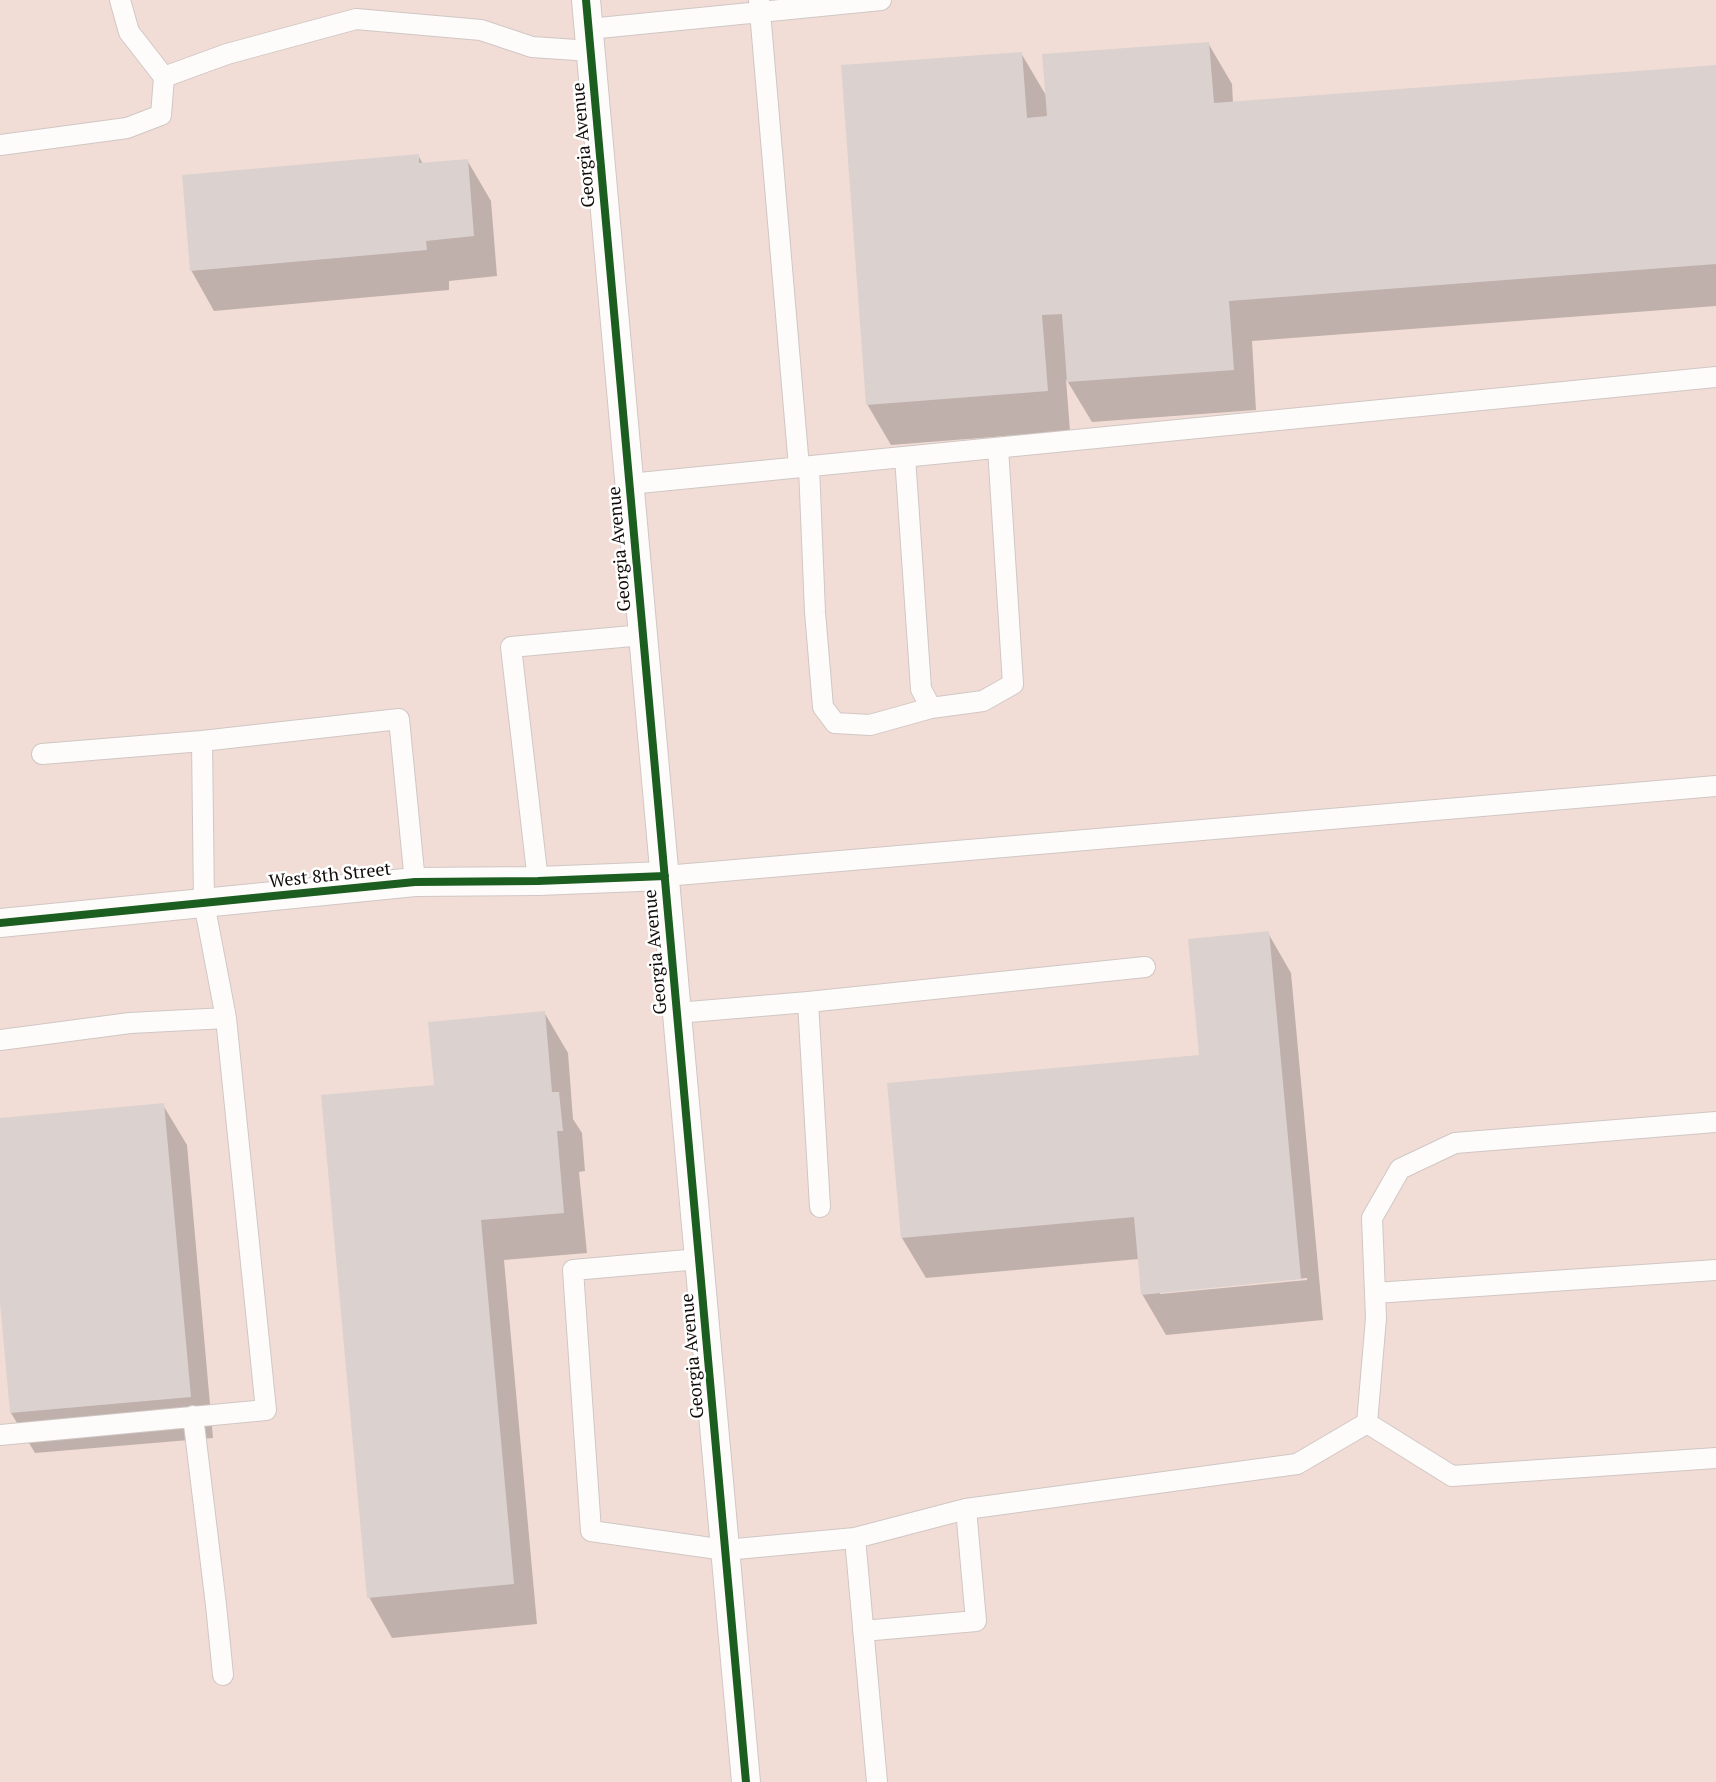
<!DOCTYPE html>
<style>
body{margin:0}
canvas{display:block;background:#f5eae6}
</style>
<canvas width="1716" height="1782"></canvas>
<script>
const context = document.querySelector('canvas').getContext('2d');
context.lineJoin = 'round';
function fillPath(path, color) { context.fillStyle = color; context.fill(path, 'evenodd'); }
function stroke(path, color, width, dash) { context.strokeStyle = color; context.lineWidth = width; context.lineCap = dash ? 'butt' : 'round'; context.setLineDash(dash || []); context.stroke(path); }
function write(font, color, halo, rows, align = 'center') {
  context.font = font + ' "PT Serif",serif'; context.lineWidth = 5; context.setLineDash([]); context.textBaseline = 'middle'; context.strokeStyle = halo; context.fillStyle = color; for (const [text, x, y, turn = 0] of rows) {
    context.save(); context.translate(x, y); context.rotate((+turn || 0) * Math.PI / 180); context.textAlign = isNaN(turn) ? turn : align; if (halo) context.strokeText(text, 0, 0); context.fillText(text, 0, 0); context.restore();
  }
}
const built = new Path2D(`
 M0,0H1716V1782H0Z`);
const shadow = new Path2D(`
 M1208,43L1232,84L1233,103L1716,67V306L1252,341L1256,410L1092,422L1066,379L1070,431L891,445L867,404L1021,53L1047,97Z
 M418,155L423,164L467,160L491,201L497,276L449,281V290L214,311L191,270Z
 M1268,933L1291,973L1323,1320L1166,1335L1142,1294L1139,1259L926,1278L902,1238L888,1085L1200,1056ZM1307,1278V1280L1160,1294V1292Z
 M544,1012L568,1053L573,1119L582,1133L585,1171L579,1172L587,1253L504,1260L537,1624L392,1638L369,1597L435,1086Z
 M163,1105L187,1145L213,1438L35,1453L11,1413L0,1288V1119Z`);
const building = new Path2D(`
 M1209,42L1214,103L1716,65V264L1229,301L1234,370L1067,382L1062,314L1042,315L1048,391L866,405L841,65L1022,52L1027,118L1047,116L1042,54Z
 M419,154V163L468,159L474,236L426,241L427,250L190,271L182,175Z
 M1269,931L1301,1279L1141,1295L1134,1217L901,1238L887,1083L1199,1055L1188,939Z
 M545,1011L552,1092H559L563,1131H557L564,1213L481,1220L514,1584L367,1598L321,1095L434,1085L428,1022Z
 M164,1103L191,1397L10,1413L0,1302V1118Z`);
const lane = new Path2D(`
 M120,0L129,32L164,77
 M759,0L799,467
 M589,29L881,0
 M0,145L127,128L161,115L164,77L227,54L356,19L481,30L532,47L591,51
 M905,457L921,689L931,708L983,701L1013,684L998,448
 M809,467L815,612L823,707L835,723L870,725L931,708
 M629,484L1716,377
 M42,754L202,741L399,719L415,882
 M665,876L1716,786
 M538,881L511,647L643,635
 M808,1002L820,1207
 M677,1013L808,1002L1145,967
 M0,1040L130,1023L226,1018
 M699,1259L573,1270L591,1531L725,1550L855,1538L966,1509L1297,1464L1367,1423L1376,1318L1372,1218L1400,1169L1455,1143L1716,1122
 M1375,1293L1716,1270
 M193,1416L216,1605L223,1675
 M1367,1423L1452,1476L1716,1458
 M0,1435L266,1410L226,1018L204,903L202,741
 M855,1538L877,1782
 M863,1631L976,1621L966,1509`);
const street = new Path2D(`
 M0,923L415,882L538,881L665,876`);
const secondary = new Path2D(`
 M586,0L746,1782`);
const cycleway = new Path2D(`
 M586,0L746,1782
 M0,923L415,882L538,881L665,876`);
const streetNames = [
 ["Georgia Avenue",584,145,-95],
 ["Georgia Avenue",620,549,-95],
 ["West 8th Street",330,876,-6],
 ["Georgia Avenue",656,952,-95],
 ["Georgia Avenue",693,1356,-95]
];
fillPath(built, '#f1ddd6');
fillPath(shadow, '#0003');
fillPath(building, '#dbd2cf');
stroke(lane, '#d0c7c4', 22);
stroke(street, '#d0c7c4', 30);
stroke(secondary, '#d0c7c4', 30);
stroke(lane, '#fefcfb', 20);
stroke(street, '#fefcfb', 28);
stroke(secondary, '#fefcfb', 28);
stroke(cycleway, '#1b5e20', 8);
write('18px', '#110b09', '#fff', streetNames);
</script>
